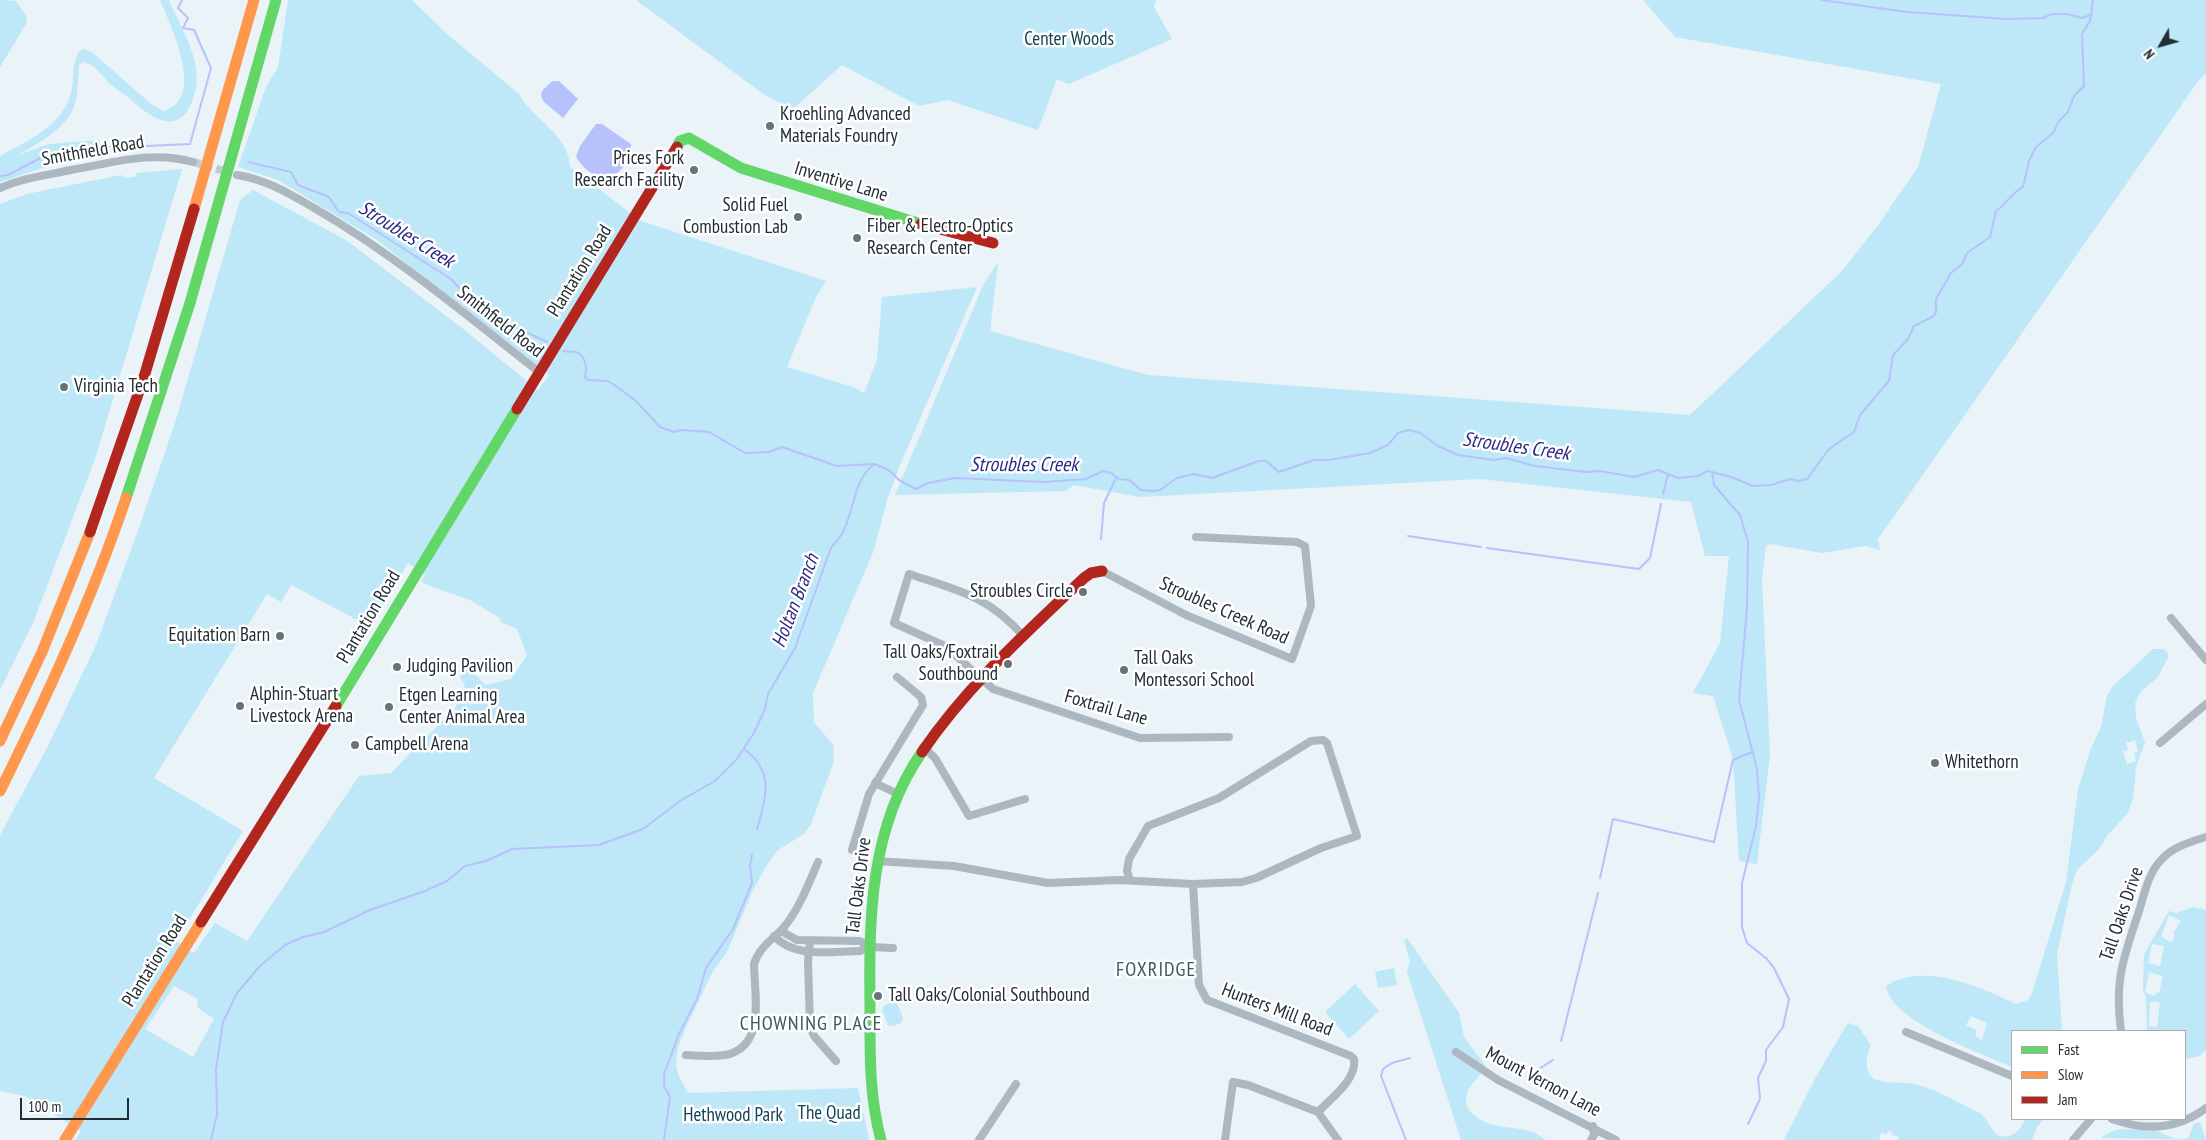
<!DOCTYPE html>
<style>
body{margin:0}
#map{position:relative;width:2206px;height:1140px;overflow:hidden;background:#e9f3f8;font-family:"PT Sans Narrow",sans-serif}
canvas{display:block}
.legend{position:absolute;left:2011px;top:1030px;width:175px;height:90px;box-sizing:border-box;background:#fff;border:1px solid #a7abad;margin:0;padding:6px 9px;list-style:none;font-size:15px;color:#222e33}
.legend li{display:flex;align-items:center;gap:10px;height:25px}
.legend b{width:25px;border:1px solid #a7abad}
.north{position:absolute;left:2136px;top:20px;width:50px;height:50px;-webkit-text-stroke:4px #fff;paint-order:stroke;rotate:232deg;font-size:14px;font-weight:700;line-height:20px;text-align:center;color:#222e33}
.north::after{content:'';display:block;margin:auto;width:18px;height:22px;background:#222e33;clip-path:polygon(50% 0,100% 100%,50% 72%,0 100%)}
.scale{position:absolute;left:20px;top:1098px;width:109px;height:22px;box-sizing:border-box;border:2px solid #222e33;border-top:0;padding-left:6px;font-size:15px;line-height:18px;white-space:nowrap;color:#222e33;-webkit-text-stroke:4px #fff;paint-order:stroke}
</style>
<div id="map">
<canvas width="2206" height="1140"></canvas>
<ul class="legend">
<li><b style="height:6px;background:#63d668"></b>Fast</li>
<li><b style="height:6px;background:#ff974d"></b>Slow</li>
<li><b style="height:6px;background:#b3261e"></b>Jam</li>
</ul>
<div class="north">N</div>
<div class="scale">100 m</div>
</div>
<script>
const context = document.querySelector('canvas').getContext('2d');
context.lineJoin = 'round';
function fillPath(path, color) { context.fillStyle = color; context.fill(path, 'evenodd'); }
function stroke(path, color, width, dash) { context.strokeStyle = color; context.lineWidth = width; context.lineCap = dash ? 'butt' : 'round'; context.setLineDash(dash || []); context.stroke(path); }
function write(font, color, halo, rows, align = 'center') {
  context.font = font + ' "PT Sans Narrow",sans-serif'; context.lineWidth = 5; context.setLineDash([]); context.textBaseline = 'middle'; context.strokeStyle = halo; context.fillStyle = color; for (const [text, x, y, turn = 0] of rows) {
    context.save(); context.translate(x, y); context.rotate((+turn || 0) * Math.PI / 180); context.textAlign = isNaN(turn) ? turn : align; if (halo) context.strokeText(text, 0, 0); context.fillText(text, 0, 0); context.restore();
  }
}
const green = new Path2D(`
 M0,0L16,1L27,17L26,24L0,67Z
 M160,0H169C183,34 208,67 191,104C175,139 146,113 129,98C123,93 116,89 110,84C102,76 96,65 84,62L79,65C78,76 78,88 76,100C70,127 40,142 18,155L49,144L99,140L105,156L52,165L0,182V156C28,140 62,127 71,93C75,76 71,69 79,51L85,49L93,53L150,103L163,111C207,99 171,27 160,0Z
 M288,0H412L447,34L519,94C533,120 569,134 570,167L641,221L826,281L816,297L787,367L853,387L864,393L877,360L882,297L977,287L900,465L887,500L874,550L813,693L814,722L834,746L833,764L811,824L804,834L778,850L766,866L753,890L727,952L713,971L687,1025L678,1047L676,1064L678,1074L688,1093L858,1088L869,1140H75L81,1131L25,1096L0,1091V835L48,746L96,645L140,525L175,423L240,200L253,190L346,240L462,328L538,390L549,375L377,240L278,180L238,167L266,87L278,67ZM408,563L425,575L421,581L430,586L472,601L501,619L500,622L517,629L527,655L511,679L485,685L465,663L460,677L465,686L451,718L444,719L391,773L359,776L247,941L215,923L194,953L176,941L243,831L154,778L267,594L281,602L291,585L371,627ZM174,986L198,999L197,1007L214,1019L193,1057L145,1029Z
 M636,0H1156L1154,7L1172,39L1069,84L1057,79L1038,130L948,100L919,106L842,65L793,109L766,96Z
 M1643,0H2206V74L2199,80L1878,539L1880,550L1865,546L1822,553L1771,544L1766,546L1762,579L1770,755L1757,864L1739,861L1733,759L1713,696L1693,693L1720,643L1729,556H1705L1691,502L1480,479L1140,497L1074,485L1065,491L895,495L984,283L998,262L990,331L1148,375L1690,415L1842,271L1878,225L1918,167L1941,84L1675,37Z
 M182,169L95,459L33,623L0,690V204L27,194L121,175L125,178L135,177L137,173Z
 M2153,649H2164L2168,653V658L2157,678L2141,691L2135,703L2136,719L2145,742L2136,767L2133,799L2127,814L2107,836L2099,849L2077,870L2072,884L2057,954L2062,1031H2012V1067C1982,1054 1889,1020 1886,986C1923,961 1981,987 2016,1004L2028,1000L2031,996L2066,882L2078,789L2091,748L2101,727L2107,696L2112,687ZM2135,740L2138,752L2134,753L2136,761L2127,764L2123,751L2128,750L2126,743ZM1971,1016L1987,1023L1982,1040L1975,1036L1977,1030L1966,1025Z
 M2193,907L2206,910V1050L2200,1056L2185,1059V1031H2147L2146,997L2143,990L2144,954L2169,911L2177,913ZM2169,915L2181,921L2173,934L2175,935L2172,942L2161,937ZM2152,944L2164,946L2160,966L2148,963ZM2149,972L2163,976L2159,993H2156L2155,996L2145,993ZM2150,1002H2160L2157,1027L2149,1026Z
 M1407,938L1459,1013L1464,1037L1484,1064V1071C1473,1082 1459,1095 1470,1111C1489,1135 1527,1121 1545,1140H1461L1407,972L1410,962L1404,941Z
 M1394,968L1397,985L1378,988L1375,972Z
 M1355,984L1379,1011L1349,1039L1325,1012Z
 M892,1002L897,1003L903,1018L901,1023L893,1026L888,1025L882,1010L884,1006Z
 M1848,1023L1858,1026L1871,1045C1867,1055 1863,1070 1873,1078C1882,1084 1898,1082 1908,1083C1932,1086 1958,1103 1980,1113C1988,1119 1990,1129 1997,1135C2011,1140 2021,1131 2025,1119H2044L2037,1127L2032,1140H1898L1899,1137L1892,1135V1132L1888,1130L1887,1134L1881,1133L1879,1140H1784L1817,1075Z
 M2198,1122L2201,1125L2206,1140L2100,1138L2115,1130L2128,1129L2157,1131L2175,1139L2188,1138L2194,1124Z`);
const water = new Path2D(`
 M552,81H559L578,99L563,118L544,102L541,96L542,91Z
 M596,124H602L631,144V159L611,180C599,181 581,168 576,156L580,146Z`);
const stream = new Path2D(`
 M1821,0L1907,12L2007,19L2043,18L2052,14H2066L2083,18L2092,14
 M248,162L291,172L298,185L329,197L339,212L348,213L451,279L473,303L490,310L505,322L547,342
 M0,176L8,175L46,155L100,153L118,142L146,146L190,144L211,68L194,30L183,28L188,18L178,8L182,0
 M563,351C567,352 572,351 576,352C586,356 587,368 585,377L588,380L608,381L613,384L636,401L660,427L674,432L681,430L709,432L745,453L769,452L782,447L837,466L875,464L890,471L899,480L916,489L928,483L955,478L1044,482L1086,479L1103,471L1111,473L1119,479L1129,480L1141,490L1153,491L1160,490L1177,478L1194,474L1212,478L1259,461H1266L1279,472L1314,460H1329L1370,453L1388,445L1398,433L1409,430L1420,433L1438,446L1458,455L1494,460L1506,458L1535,466L1586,472L1600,471L1634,477L1658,470L1678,478L1698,476L1708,471L1731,477L1753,486L1771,485L1790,479L1797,481L1807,479L1829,449L1854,432L1860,415L1889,381L1893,355L1908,339L1914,326L1934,316L1936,312V299L1951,273L1962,264L1967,253L1990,237L1996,211C2007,204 2011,193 2023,187L2029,161L2036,147L2053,133L2059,121L2068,112L2074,96L2084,86L2082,34L2090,21L2093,0
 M1712,472L1714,485L1740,515L1748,542L1747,608L1739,700L1757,769L1759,797L1756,826L1742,883V927L1747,943L1767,959L1774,968L1789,999L1783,1027L1766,1050V1061L1758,1078L1760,1099L1748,1124
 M1663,494L1668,474
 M1408,536L1481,547
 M1101,539L1104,503L1116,478
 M1487,548L1639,569L1650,558L1661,504
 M744,749C775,771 766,797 757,829
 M1600,878L1613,819L1714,842L1733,760L1752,752
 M1561,1041L1598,893
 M1539,1069L1553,1060
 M211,1140L217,1114L216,1070L223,1022L237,993L260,966L285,945L303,937L324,932L370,910L425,891L447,881L465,866L486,861L512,849L599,845L643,829L680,801L715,781L736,760L754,733L765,709L768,694L795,648L831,548C834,544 838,540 841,535C855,514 852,479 875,464
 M664,1140L670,1097L664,1086V1074L679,1034L697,999L706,968L733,929L752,883L750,865L752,855
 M1406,1140L1381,1076L1383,1069L1392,1063L1410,1058`);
const streetTunnel = new Path2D(`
 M193,162L228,172`);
const street = new Path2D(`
 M237,175C265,179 290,194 314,208C394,254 466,315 539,372
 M0,188C23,178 47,175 71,170C112,163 152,150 193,162
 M1102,571L1186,615L1292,659L1311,606L1305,546L1297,542L1196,537
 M2171,618L2206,660
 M1024,637C989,596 957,590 909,574L894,623L945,646L993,689L1140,738L1229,737
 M2160,743L2206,704
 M923,747L935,758L969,816L1025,799
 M875,783L898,794
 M852,850L869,794L923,705L921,697L897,677
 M877,861L954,866L1048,883L1119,880L1193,884L1242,882L1256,878L1321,848L1357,836L1327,743L1323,740L1311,741L1219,798L1148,826L1129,859L1127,871L1130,880
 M1193,884L1199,985L1207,1000L1351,1056L1354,1059C1357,1080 1331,1098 1318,1112
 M781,931L797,940L860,941L869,947L893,948
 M774,936C795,959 832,951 860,951L869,947
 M810,941L808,961L810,1027L814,1036L836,1061
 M2121,1031C2114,978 2124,957 2140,908C2145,891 2149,872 2162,859C2173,847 2190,842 2206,837
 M1906,1032L2012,1076
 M1456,1052L1498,1080L1616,1140
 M686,1055C698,1056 712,1057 725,1055C767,1047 754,994 754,964C760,944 777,938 788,922C801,904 809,883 818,862
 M2112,1119C2145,1131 2177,1130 2206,1108
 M979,1140L1016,1084
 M1225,1140L1233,1082L1248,1085L1318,1112L1338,1140
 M1591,1140L1594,1135L1593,1126
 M2073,1140L2091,1119`);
const fast = new Path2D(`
 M677,147L680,141L689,138L741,168L921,224
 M126,498L190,303L276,0
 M336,706L517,409
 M881,1140C869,1096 870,1053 870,1008C869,919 869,828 922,752`);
const slow = new Path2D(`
 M194,209L254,0
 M0,741L42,652L90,532
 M0,791C47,696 92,599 126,498
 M65,1140L201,922`);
const jam = new Path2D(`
 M921,224L993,243
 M517,409L677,147
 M90,532L144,377L194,209
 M922,752C967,686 1026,633 1084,578L1091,573L1102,571
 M201,922L336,706`);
const markers = [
 [770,126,5,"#687378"],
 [694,170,5,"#687378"],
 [798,217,5,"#687378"],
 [857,238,5,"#687378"],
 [64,387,5,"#687378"],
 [1083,592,5,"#687378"],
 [280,636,5,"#687378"],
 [1008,664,5,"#687378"],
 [397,667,5,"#687378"],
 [1124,670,5,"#687378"],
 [240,706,5,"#687378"],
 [389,707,5,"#687378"],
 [355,745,5,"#687378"],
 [1935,763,5,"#687378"],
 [878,996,5,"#687378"]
];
const parkNames = [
 ["Center Woods",1069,40],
 ["The Quad",829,1114],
 ["Hethwood Park",733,1116]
];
const poiNames = [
 ["Kroehling Advanced",780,115],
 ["Materials Foundry",780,137],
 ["Prices Fork",684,159,"right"],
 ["Research Facility",684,181,"right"],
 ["Solid Fuel",788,206,"right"],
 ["Combustion Lab",788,228,"right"],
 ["Fiber & Electro-Optics",867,227],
 ["Research Center",867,249],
 ["Virginia Tech",74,387],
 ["Stroubles Circle",1073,592,"right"],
 ["Equitation Barn",270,636,"right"],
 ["Tall Oaks/Foxtrail",998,653,"right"],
 ["Southbound",998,675,"right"],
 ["Tall Oaks",1134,659],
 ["Montessori School",1134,681],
 ["Judging Pavilion",407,667],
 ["Alphin-Stuart",250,695],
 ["Livestock Arena",250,717],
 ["Etgen Learning",399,696],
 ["Center Animal Area",399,718],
 ["Campbell Arena",365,745],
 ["Whitethorn",1945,763],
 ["Tall Oaks/Colonial Southbound",888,996]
];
const streetNames = [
 ["Smithfield Road",93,151,-10],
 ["Inventive Lane",841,182,17],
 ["Plantation Road",580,271,-58],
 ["Smithfield Road",500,322,38],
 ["Stroubles Creek Road",1224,611,24],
 ["Plantation Road",369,617,-59],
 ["Foxtrail Lane",1106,708,16],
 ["Tall Oaks Drive",859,886,-83],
 ["Tall Oaks Drive",2122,914,-71],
 ["Plantation Road",155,961,-58],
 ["Hunters Mill Road",1277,1010,21],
 ["Mount Vernon Lane",1543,1082,28]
];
const waterNames = [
 ["Stroubles Creek",406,235,32],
 ["Stroubles Creek",1516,447,8],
 ["Stroubles Creek",1024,465],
 ["Holtan Branch",796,601,-69]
];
const neighbourhoodNames = [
 ["FOXRIDGE",1156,970],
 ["CHOWNING PLACE",811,1024]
];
fillPath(green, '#bee7f8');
fillPath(water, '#b7c1fb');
stroke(stream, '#b7c1fb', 2);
stroke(streetTunnel, '#c1ccd1', 8, [8, 4]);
stroke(street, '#adb7c0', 8);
stroke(fast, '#63d668', 11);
stroke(slow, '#ff974d', 11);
stroke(jam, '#b3261e', 11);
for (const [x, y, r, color] of markers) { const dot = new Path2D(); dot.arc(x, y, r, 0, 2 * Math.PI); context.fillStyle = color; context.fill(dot); stroke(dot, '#fff', 2); }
write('19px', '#114353', '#fff', parkNames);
write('19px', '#222e33', '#fff', poiNames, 'left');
write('19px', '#222e33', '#fff', streetNames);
write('italic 20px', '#2e2a84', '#fff', waterNames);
context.letterSpacing = '1px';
write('20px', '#3c5863', '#fff', neighbourhoodNames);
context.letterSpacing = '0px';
</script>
